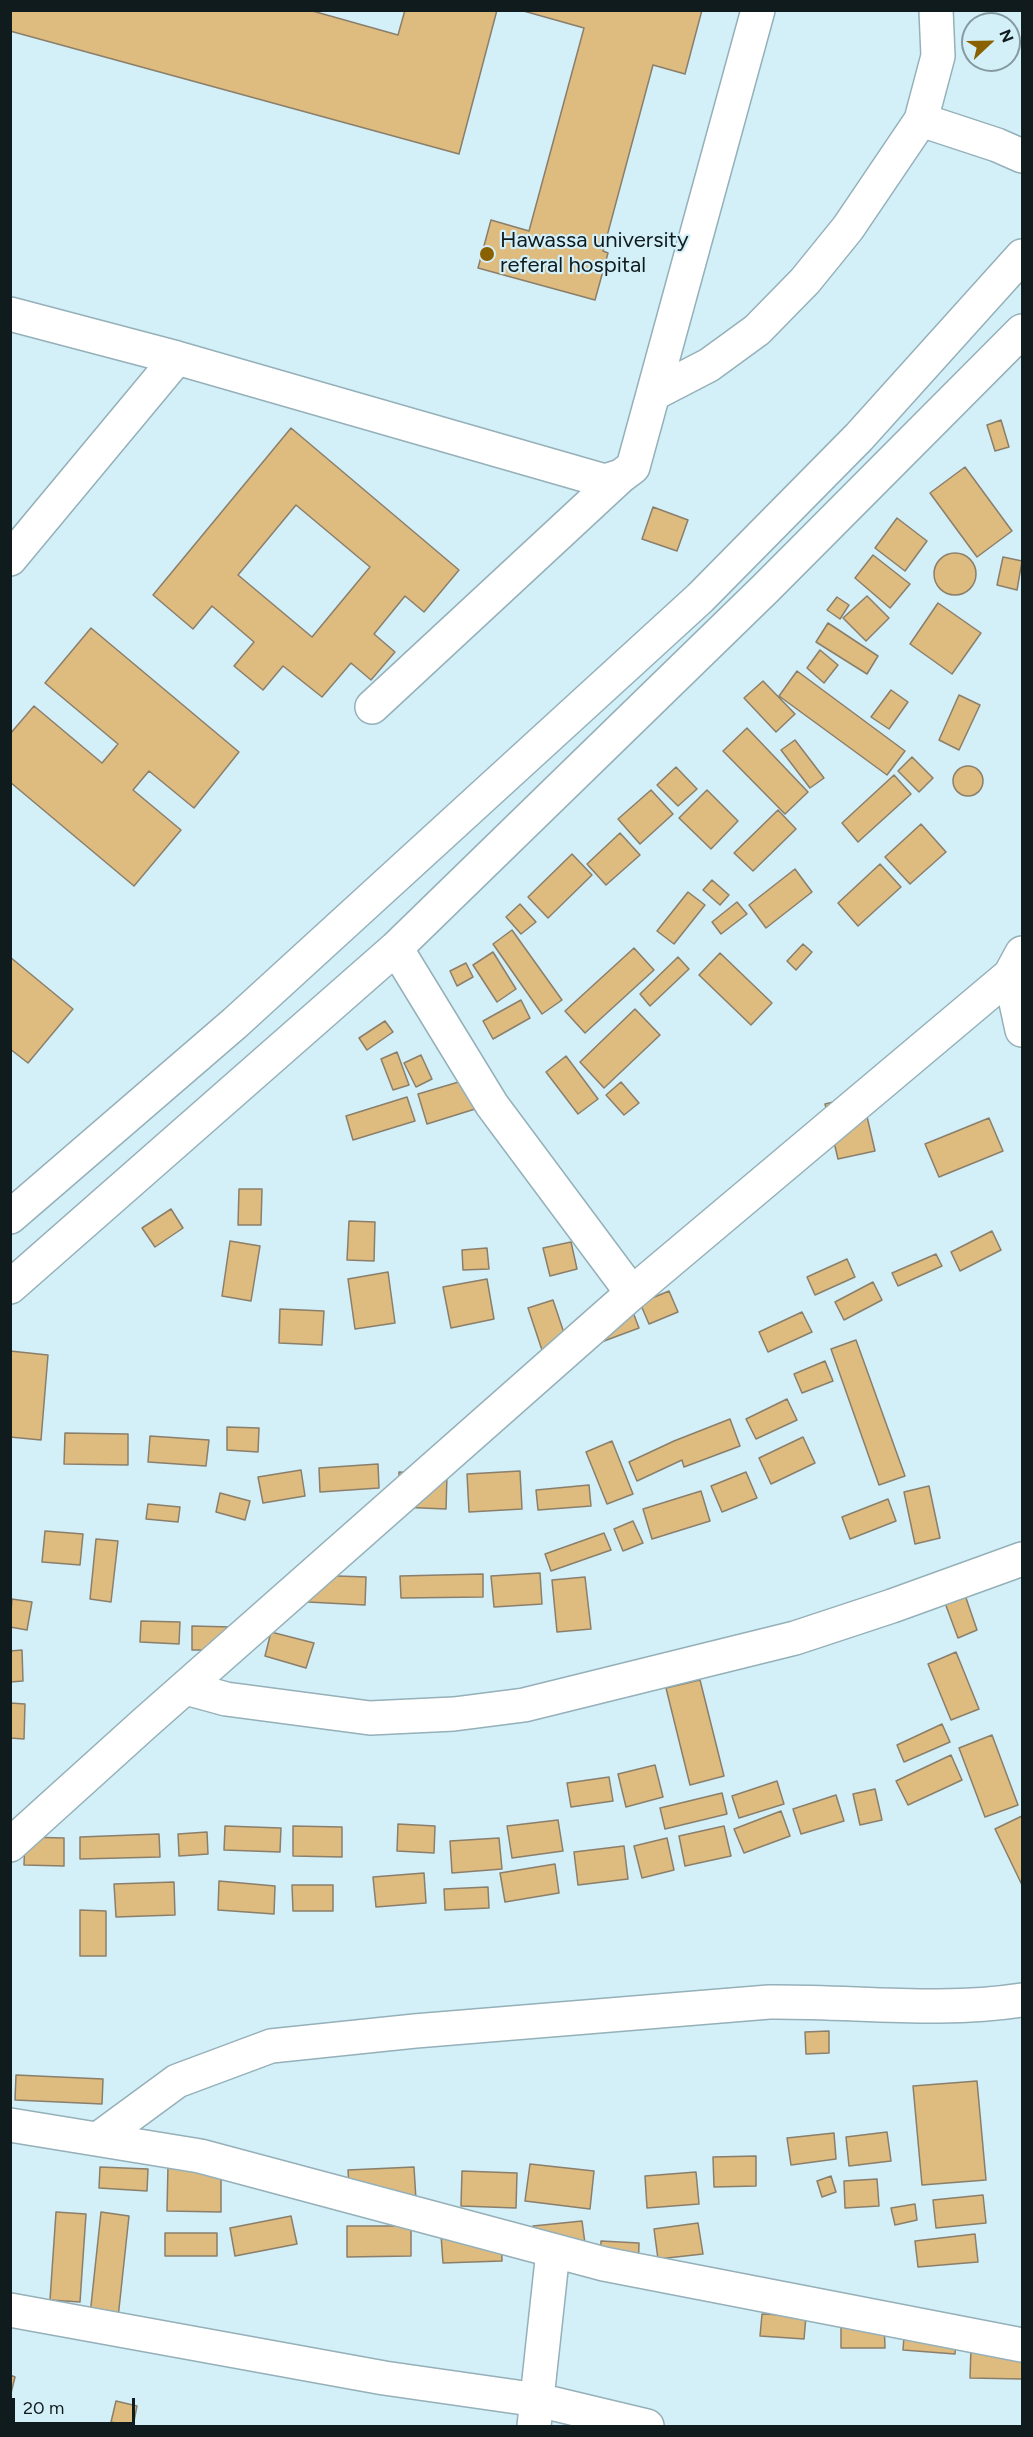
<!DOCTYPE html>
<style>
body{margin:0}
#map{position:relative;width:1033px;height:2437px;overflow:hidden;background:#d3eff8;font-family:Figtree,sans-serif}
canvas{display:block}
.frame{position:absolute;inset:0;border:12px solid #101b1e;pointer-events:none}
.north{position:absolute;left:961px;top:12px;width:60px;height:60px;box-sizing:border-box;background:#d3eff8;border:2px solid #859aa1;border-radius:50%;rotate:68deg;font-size:16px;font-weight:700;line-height:24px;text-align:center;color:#101b1e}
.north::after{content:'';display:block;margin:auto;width:21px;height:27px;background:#896100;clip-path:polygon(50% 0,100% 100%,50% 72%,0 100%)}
.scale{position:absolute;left:12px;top:2398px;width:123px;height:27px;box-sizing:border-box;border:3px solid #101b1e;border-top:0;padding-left:8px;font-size:18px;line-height:21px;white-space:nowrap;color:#101b1e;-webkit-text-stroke:4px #d3eff8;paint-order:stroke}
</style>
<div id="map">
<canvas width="1033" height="2437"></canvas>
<div class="frame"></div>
<div class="north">N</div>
<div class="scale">20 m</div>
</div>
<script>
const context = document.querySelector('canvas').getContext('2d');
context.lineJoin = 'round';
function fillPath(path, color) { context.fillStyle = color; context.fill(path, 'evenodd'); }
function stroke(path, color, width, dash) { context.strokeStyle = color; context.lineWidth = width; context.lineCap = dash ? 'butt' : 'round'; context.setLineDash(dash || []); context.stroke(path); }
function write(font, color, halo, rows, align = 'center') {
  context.font = font + ' Figtree,sans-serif'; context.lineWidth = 4.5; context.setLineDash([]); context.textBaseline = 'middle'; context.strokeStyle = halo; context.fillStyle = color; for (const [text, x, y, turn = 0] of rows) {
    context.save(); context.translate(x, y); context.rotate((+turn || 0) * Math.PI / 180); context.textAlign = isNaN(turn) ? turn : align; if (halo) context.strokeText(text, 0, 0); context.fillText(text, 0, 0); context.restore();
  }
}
const building = new Path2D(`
 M10,10H309L398,35L405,10H497L459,154L10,31Z
 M520,10H702L685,74L653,65L603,251L608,253L595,300L478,268L491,220L529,231L584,28Z
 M1001,420L1009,447L995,451L987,425Z
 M291,428L459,570L424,612L405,596L374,634L395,652L371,680L351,663L322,697L283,666L263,690L234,666L254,642L212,606L193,629L153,595ZM296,505L370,567L312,637L238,575Z
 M965,467L1012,531L977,557L930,493Z
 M653,507L688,520L677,551L642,539Z
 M897,518L927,541L905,571L875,548Z
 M934 574a21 21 0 1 1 42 0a21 21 0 1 1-42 0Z
 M873,555L910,584L890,608L855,578Z
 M1003,557L1022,561L1017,590L997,585Z
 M867,596L889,618L866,641L843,618Z
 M837,597L849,605L840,619L827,610Z
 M938,603L981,633L952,674L910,644Z
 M828,623L878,656L867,674L816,642Z
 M91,628L239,752L194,808L149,771L133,790L181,830L134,886L10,782V734L34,706L102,763L118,744L45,683Z
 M820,650L838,665L824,683L807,668Z
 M797,671L905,751L887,775L779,696Z
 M763,681L795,714L776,732L744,698Z
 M891,690L908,702L889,729L871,717Z
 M959,695L980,705L959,750L939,740Z
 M747,728L808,792L785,814L723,751Z
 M795,740L824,778L810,788L781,750Z
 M912,757L933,778L919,792L898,771Z
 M953 781a15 15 0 1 1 30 0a15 15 0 1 1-30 0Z
 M676,767L697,789L678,806L657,785Z
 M894,775L911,794L858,842L842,823Z
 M651,790L673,814L640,844L618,819Z
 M707,790L738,821L711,849L679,818Z
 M778,810L796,829L753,871L734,853Z
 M921,824L946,852L910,884L885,857Z
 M620,833L640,855L606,885L587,864Z
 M572,854L592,875L548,918L528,897Z
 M880,864L901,887L858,926L838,903Z
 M795,869L812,892L766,928L749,905Z
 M712,880L729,895L720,905L703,890Z
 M688,892L705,905L674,944L657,931Z
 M737,902L747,914L721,934L712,922Z
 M520,904L536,922L521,934L506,917Z
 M512,930L562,1000L542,1014L493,944Z
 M803,944L812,952L796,970L787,961Z
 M634,948L654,970L585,1033L565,1011Z
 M493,952L516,989L497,1002L473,965Z
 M720,953L772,1003L751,1025L699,975Z
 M10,957L73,1009L28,1063L10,1049Z
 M678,957L689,969L650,1006L640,994Z
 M466,963L473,977L457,986L450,971Z
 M521,1000L530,1018L493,1039L483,1021Z
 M635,1009L660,1035L604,1088L580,1062Z
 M385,1021L393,1032L367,1050L359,1038Z
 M397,1052L409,1085L393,1090L381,1059Z
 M421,1055L432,1079L416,1087L404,1063Z
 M566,1056L598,1099L578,1114L546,1072Z
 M479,1076L488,1105L427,1124L418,1094Z
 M621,1082L639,1103L624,1115L606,1095Z
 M862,1095L875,1151L838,1159L825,1104Z
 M407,1097L415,1121L353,1140L346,1116Z
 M989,1118L1003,1151L939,1177L925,1144Z
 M239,1189H262L261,1225H238Z
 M171,1209L183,1228L155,1247L142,1228Z
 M349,1221L375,1222L374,1261L347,1260Z
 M992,1231L1001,1250L960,1271L951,1252Z
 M230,1241L260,1246L251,1301L222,1296Z
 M571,1242L577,1269L550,1276L543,1248Z
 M487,1248L489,1269L463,1270L462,1250Z
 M936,1254L942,1266L898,1286L892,1273Z
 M847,1259L855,1277L815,1295L807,1277Z
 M388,1272L395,1323L355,1329L348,1279Z
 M487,1279L494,1319L451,1328L443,1287Z
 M873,1282L882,1300L844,1320L835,1302Z
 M669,1291L678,1312L649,1324L640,1303Z
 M628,1299L639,1328L596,1344Z
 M553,1300L569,1348L544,1356L528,1308Z
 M280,1309L324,1311L322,1345L279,1343Z
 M802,1312L812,1332L768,1352L759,1332Z
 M856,1340L905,1476L879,1485L831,1349Z
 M10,1351L48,1355L41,1440L10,1437Z
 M825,1361L833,1381L802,1393L794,1374Z
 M787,1399L797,1420L756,1439L746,1419Z
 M730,1419L740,1446L684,1467L682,1460L637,1481L629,1462L674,1441Z
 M227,1427L259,1428L258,1452L227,1450Z
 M65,1433L128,1434V1465L64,1464Z
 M150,1436L209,1440L206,1466L148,1462Z
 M803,1437L815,1463L771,1484L759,1458Z
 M612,1441L633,1494L607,1504L586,1452Z
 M378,1464L379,1488L320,1492L319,1468Z
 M301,1470L305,1496L263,1503L258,1477Z
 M520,1471L522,1509L469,1512L467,1474Z
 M399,1472L447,1475L446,1509L398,1507Z
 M746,1472L757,1498L722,1512L711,1486Z
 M589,1485L591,1506L538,1510L536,1490Z
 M929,1486L940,1538L915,1544L904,1492Z
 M701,1491L710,1521L652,1539L643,1509Z
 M220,1493L250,1501L245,1520L216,1512Z
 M888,1499L896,1521L850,1539L842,1517Z
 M148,1504L180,1507L178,1522L146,1519Z
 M633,1521L643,1543L623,1551L614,1529Z
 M45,1531L83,1534L80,1565L42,1562Z
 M604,1533L611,1550L551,1571L545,1554Z
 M96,1539L118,1541L111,1602L90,1599Z
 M540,1573L542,1604L494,1607L491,1576Z
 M483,1574V1597L401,1598L400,1576Z
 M309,1575L366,1577L365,1605L308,1602Z
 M585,1577L591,1629L557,1632L552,1580Z
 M965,1595L977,1630L958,1638L945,1603Z
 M12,1599L32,1602L27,1630L10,1627Z
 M141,1621L180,1622L179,1644L140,1642Z
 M192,1626L232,1627V1650H192Z
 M271,1632L314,1643L306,1668L265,1656Z
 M22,1650L23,1681L10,1682V1651Z
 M956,1652L979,1709L951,1720L928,1664Z
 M700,1680L724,1776L690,1785L666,1688Z
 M10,1703L25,1704L24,1739L10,1738Z
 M942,1724L950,1742L904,1762L897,1745Z
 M992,1735L1018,1805L985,1817L959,1748Z
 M951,1755L962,1780L908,1805L896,1781Z
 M655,1765L663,1797L626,1807L618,1774Z
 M609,1777L613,1801L571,1807L567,1783Z
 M777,1781L784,1804L739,1818L732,1796Z
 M875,1789L882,1820L860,1825L853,1794Z
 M722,1793L727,1814L665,1829L660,1808Z
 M836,1795L844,1821L801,1834L793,1809Z
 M781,1811L790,1836L744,1853L734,1829Z
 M1022,1816V1885L995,1829Z
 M558,1820L563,1851L512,1858L507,1826Z
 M398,1824L435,1826L434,1853L397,1851Z
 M225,1826L281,1828L280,1852L224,1850Z
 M293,1826L342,1827V1857L293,1856Z
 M724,1826L731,1856L685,1866L679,1836Z
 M207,1832L208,1854L179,1856L178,1834Z
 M159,1834L160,1857L80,1859V1837Z
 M25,1837L64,1838V1866L24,1865Z
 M499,1838L502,1869L452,1873L450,1841Z
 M667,1838L674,1870L642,1878L634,1846Z
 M624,1846L628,1879L578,1885L574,1852Z
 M555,1864L559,1893L505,1902L500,1873Z
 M424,1873L426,1903L376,1907L373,1877Z
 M219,1881L275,1886L274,1914L218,1910Z
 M174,1882L175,1915L116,1917L114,1884Z
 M292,1885H333V1911H293Z
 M488,1887L489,1908L445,1910L444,1889Z
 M80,1910L106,1911V1956H80Z
 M829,2031V2053L806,2054L805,2032Z
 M16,2075L103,2079L102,2104L15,2100Z
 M977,2081L986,2180L922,2185L913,2086Z
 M887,2132L891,2161L849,2166L846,2137Z
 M834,2133L836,2159L791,2165L787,2138Z
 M756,2156V2186L714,2187L713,2157Z
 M530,2164L594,2171L590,2209L525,2201Z
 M168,2165L221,2166V2212L167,2211Z
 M100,2167L148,2169L147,2191L99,2188Z
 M414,2167L416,2200L350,2203L348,2170Z
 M462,2171L517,2173L516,2208L461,2206Z
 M696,2172L699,2204L647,2208L645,2176Z
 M831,2176L836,2192L822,2197L817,2181Z
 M877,2179L879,2206L845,2208L844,2181Z
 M983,2195L986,2223L936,2228L933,2200Z
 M915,2204L917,2220L895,2225L891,2208Z
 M56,2212L86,2214L80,2302L50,2300Z
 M101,2212L129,2216L118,2318L90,2315Z
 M291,2216L297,2244L235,2256L230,2228Z
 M582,2221L586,2251L535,2256L533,2226Z
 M698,2223L703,2254L658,2259L654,2229Z
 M347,2226H411V2256L347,2257Z
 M501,2232L502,2261L443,2263L441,2235Z
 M165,2233H217V2256H165Z
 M975,2234L978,2262L918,2267L915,2241Z
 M601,2241L639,2243L638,2273L600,2271Z
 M762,2314L806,2316L804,2339L760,2336Z
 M841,2319H884L885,2348H841Z
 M905,2323L957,2327L955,2354L903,2350Z
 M971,2347H1022V2379L970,2378Z
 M10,2375L15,2377L10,2397Z
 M116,2401L137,2406L133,2426L111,2422Z`);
const minor = new Path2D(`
 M921,120L997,145L1022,156
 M10,314L177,358L605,481L621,476L633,467L758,10
 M653,394L709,365L757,330L805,281L848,228L921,120L938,56L936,10
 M10,559L177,358
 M372,707L621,476
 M396,948L492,1105L632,1293
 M1010,975L1022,1030
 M10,1217L235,1023L700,598L859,437L1022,256
 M10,1287L396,948L766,588L1022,331
 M186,1688L226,1699L370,1718L454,1714L524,1705L795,1638L892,1606L1022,1559
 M10,1845L145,1723L632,1293L1010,975L1022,953
 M10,2125L200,2156L604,2264L1022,2345
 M98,2139L177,2081L271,2046L415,2031L769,2002C854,2001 938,2013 1022,2000
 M10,2310L384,2378L538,2400L647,2426
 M534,2426L553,2251`);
const markers = [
 [487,254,8,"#896100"]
];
const poiNames = [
 ["Hawassa university",500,241],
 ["referal hospital",500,266]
];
fillPath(building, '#debb7f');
stroke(building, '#8a7f6b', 1.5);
stroke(minor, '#95b0b8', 36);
stroke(minor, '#fff', 33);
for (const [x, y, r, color] of markers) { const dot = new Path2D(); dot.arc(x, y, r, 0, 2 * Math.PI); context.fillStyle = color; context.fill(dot); stroke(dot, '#d3eff8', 2); }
write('22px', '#101b1e', '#d3eff8', poiNames, 'left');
</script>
